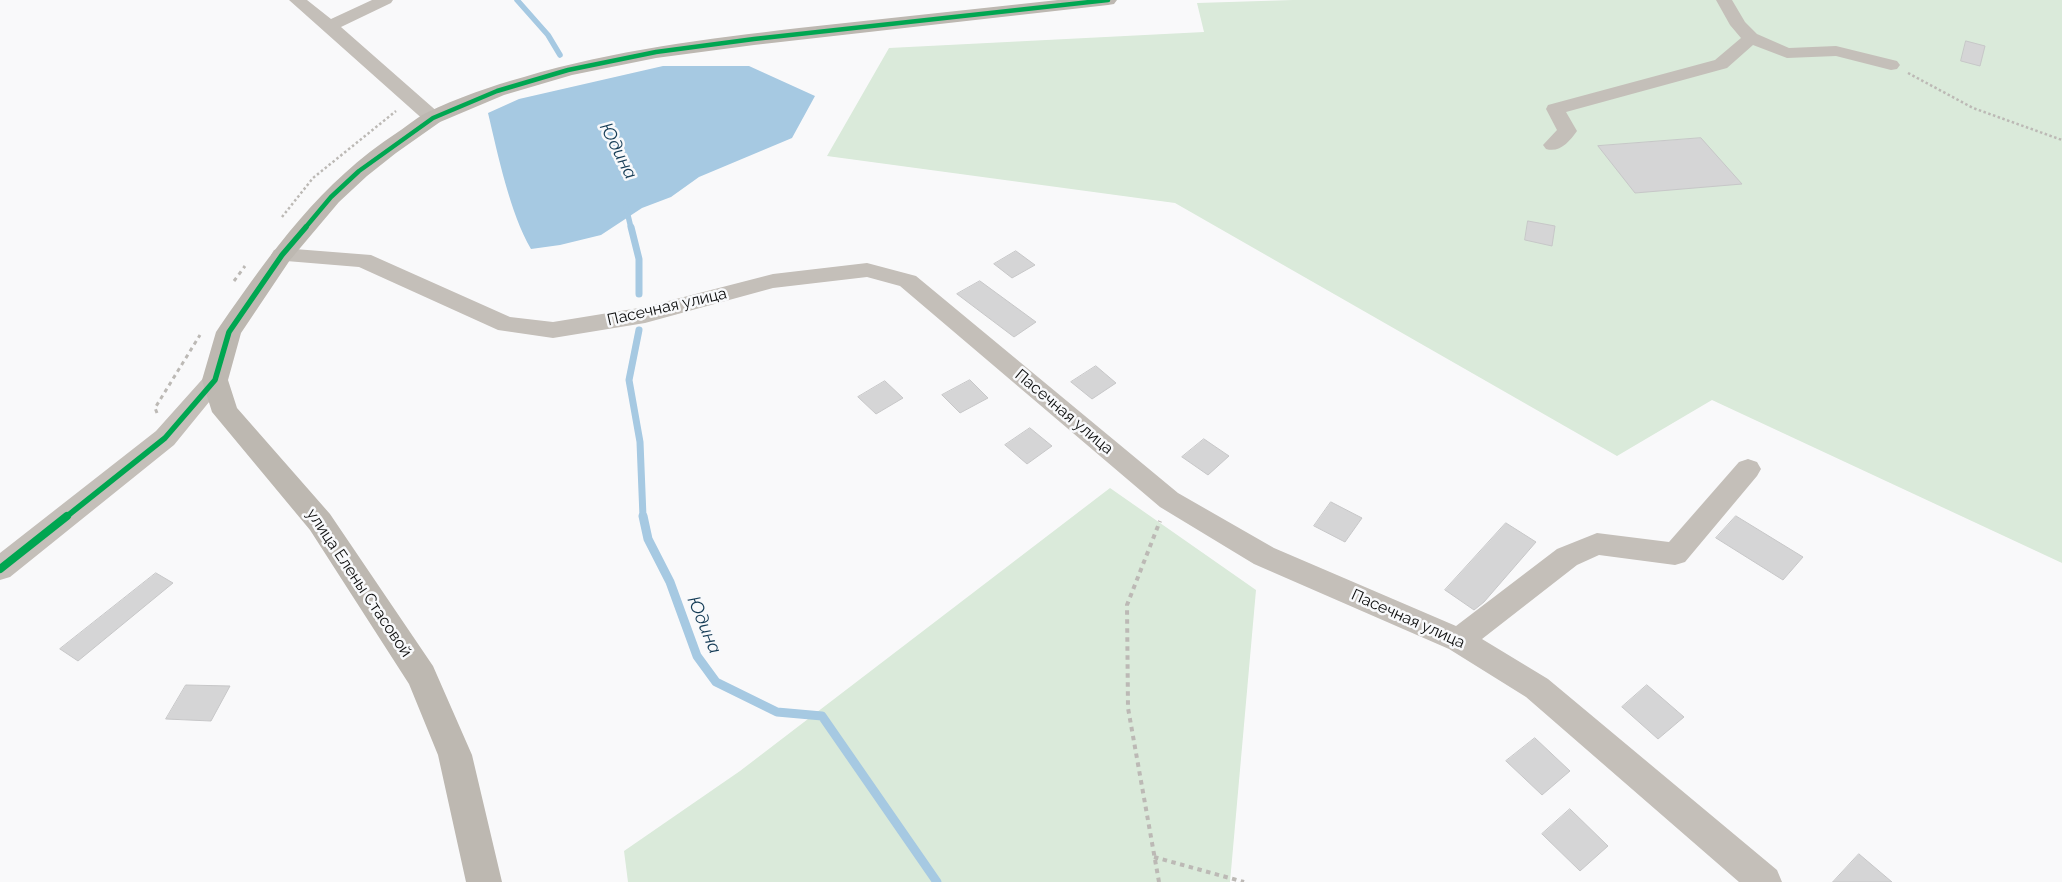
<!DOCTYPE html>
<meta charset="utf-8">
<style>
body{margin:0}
canvas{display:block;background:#f9f9fa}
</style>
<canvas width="2062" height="882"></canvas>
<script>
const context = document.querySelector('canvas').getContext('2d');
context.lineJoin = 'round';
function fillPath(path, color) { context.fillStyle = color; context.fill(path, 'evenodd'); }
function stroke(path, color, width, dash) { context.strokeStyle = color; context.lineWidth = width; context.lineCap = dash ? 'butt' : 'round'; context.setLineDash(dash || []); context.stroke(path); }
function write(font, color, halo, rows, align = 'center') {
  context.font = font + ' Raleway,sans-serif'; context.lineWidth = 5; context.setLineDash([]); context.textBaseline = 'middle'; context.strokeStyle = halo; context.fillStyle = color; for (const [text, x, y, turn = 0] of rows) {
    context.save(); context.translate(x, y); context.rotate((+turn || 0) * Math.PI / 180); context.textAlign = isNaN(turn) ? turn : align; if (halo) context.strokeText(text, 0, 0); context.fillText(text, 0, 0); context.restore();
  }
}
const green = new Path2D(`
 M1293,0H2062V563L1712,400L1617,456L1175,203L827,156L889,48L1204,32L1197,3Z
 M1110,488L1256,590L1230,882H628L624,851L740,771Z`);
const water = new Path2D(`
 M663,66H749L815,96L792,138L699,177L671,197L642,208L601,235L560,245L531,249C510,213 498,155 488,113L519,99Z`);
const streamFar2 = new Path2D(`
 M517,0L548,35L560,55
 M626,207L631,228`);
const streamFar1 = new Path2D(`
 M631,227L639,259V294
 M639,330L629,380L640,442L643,517`);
const stream = new Path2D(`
 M643,516L648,539L670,582L697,656L716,682L777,712L822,716L937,882`);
const building = new Path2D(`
 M1966,41L1985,46L1980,66L1961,61Z
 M1701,138L1742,184L1635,193L1598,146Z
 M1528,221L1555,226L1552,246L1525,240Z
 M1016,251L1035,265L1012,278L994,264Z
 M980,281L1021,311L1036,322L1014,337L957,294Z
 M1096,366L1116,383L1092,399L1071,382Z
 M970,380L988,398L960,413L942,395Z
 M885,381L903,398L876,414L858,397Z
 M1030,428L1052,446L1027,464L1005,445Z
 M1204,439L1229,456L1208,475L1182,457Z
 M1331,502L1362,518L1345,542L1314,526Z
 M1736,516L1803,557L1783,580L1716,538Z
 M1506,523L1536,542L1484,602L1474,610L1445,590Z
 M156,573L173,583L78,661L60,649Z
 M186,685L230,686L211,721L166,719Z
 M1647,685L1684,717L1658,739L1622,707Z
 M1535,738L1570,771L1542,795L1506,761Z
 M1570,809L1608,846L1580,871L1542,834Z
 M1859,854L1892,882H1833Z`);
const pathFar2 = new Path2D(`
 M1908,73L1973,108L2062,140
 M282,217L313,178L396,111`);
const pathFar1 = new Path2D(`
 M234,281L245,266
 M157,413L155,408L200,335`);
const path = new Path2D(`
 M1154,857L1244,882
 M1159,882L1128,708L1127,605L1160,521`);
const minor = new Path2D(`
 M289,0H307L331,19L372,0H393L391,3L341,27L440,114L442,118L440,122L433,124L426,122Z
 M1716,0H1732L1745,22L1757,34L1789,48L1836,46L1897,61L1900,65L1897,69L1891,70L1836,56L1787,58L1753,45L1727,68L1566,112L1577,131C1569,142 1560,153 1546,149L1543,145L1557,130L1546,109L1548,105L1715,60L1741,38L1730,25Z
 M282,248L371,255L510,317L553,322L645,307L773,274L867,263L916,276L1178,493L1274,548L1456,626L1557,549L1597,533L1669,542L1739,462L1748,459L1757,462L1761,469L1757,476L1685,562L1675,565L1599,555L1577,565L1482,639L1548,679L1777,870L1782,882H1739L1526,697L1449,649L1254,564L1160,507L900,286L867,277L773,288L645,323L553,338L498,330L359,267L274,260L271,255L274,250Z
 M215,371L223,374L227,380L174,445L10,577L0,580V553L156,431L207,374Z`);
const major = new Path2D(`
 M1058,0H1117L1114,4L1108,5L754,45L656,58L572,75L504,95L440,122L396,153L367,176L339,202L290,260L241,333L228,380L237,408L330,514L433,666L472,755L502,882H466L438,755L409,684L310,530L212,412L202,380L216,332L220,326C273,250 320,183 398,132C407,126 416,118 426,113C457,98 491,86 524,77C614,50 706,39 799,28C885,19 972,9 1058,0Z`);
const bus1Far2 = new Path2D(`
 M305,228L331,197L359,171L433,118L497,91L568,70L656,52L754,39L1108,0`);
const bus1Far1 = new Path2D(`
 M66,517L165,438L215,380L229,332L282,255L306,227`);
const bus1 = new Path2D(`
 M0,569L67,516`);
const streetNames = [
 ["Пасечная улица",667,307,-13],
 ["Пасечная улица",1064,412,40],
 ["улица Елены Стасовой",359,583,56],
 ["Пасечная улица",1408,619,24]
];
const waterNames = [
 ["Юдина",618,151,63],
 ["Юдина",704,625,67]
];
fillPath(green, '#daeada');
fillPath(water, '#a6c9e2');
stroke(streamFar2, '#a6c9e2', 5.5);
stroke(streamFar1, '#a6c9e2', 7);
stroke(stream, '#a6c9e2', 9);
fillPath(building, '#d5d5d6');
stroke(building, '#c7c7c8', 1);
stroke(pathFar2, '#bcb9b5', 2.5, [2.5, 2.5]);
stroke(pathFar1, '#bcb9b5', 3, [4, 4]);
stroke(path, '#bcb9b5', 4, [4.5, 4.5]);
fillPath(minor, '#c4bfb9');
fillPath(major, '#bdb8b1');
stroke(bus1Far2, '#00a651', 4.5);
stroke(bus1Far1, '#00a651', 5.5);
stroke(bus1, '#00a651', 8);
write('16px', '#0b0c0c', '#f8f9fb', streetNames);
write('italic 18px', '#143b55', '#f8f9fb', waterNames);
</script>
